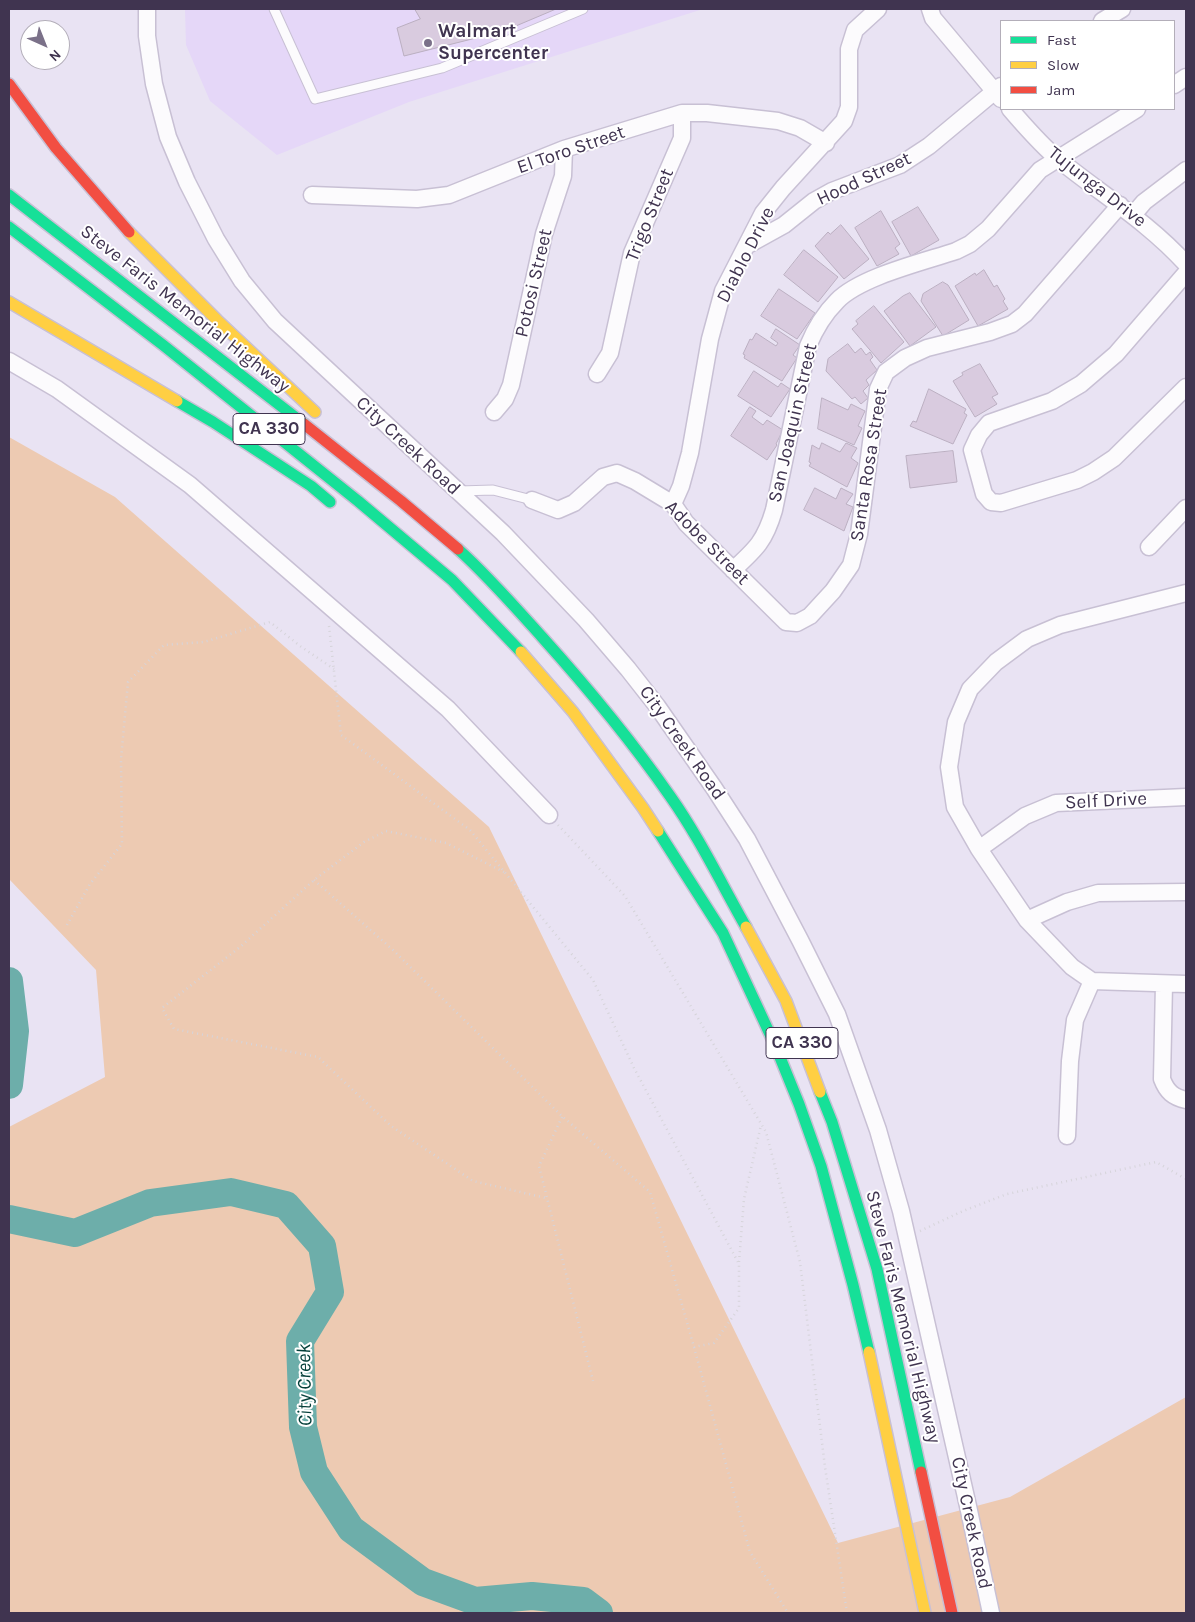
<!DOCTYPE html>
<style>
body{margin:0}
#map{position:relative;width:1195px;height:1622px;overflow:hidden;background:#e9e3f3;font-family:Karla,sans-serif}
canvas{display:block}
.frame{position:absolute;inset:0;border:10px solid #403450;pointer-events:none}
.legend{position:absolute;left:1000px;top:20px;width:175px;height:90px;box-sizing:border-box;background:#fff;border:1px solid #b3aeb9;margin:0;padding:6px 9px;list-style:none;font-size:15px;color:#403450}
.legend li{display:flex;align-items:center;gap:10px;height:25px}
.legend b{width:25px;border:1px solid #b3aeb9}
.north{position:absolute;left:20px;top:20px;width:50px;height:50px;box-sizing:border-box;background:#fff;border:1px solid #b3aeb9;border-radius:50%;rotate:136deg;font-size:14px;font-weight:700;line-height:20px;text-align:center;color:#403450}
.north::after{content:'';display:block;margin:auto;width:18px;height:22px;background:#7b7189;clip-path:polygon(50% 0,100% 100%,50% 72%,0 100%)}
</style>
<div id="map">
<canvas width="1195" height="1622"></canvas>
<div class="frame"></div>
<ul class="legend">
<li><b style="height:6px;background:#16e098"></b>Fast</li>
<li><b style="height:6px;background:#ffcf43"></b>Slow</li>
<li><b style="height:6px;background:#f24e42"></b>Jam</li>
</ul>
<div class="north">N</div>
</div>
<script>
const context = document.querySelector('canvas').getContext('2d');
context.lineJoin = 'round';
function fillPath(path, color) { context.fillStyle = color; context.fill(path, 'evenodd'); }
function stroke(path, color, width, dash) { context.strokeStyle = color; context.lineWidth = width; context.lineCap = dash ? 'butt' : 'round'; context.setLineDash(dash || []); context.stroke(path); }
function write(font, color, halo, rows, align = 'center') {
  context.font = font + ' Karla,sans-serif'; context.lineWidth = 4; context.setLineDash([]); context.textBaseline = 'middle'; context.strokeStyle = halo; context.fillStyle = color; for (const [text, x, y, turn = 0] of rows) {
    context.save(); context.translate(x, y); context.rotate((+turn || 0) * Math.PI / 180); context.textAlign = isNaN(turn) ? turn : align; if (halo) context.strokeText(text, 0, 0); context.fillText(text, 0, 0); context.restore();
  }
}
const built = new Path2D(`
 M185,9H703L409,102L277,155L210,101L186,45Z`);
const green = new Path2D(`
 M9,437L115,497L489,827L838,1543L1010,1497L1186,1397V1613H9V1127L105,1077L96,970L9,879Z`);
const river = new Path2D(`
 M9,981L15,1031L9,1085
 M9,1219L75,1233L150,1203L231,1192L286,1205L322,1246L330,1292L300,1341L303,1427L314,1472L351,1529L423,1582L475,1601L532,1596L583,1601L599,1613`);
const building = new Path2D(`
 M415,9H556L504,31L404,56L397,28L420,19Z
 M918,207L939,240L911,256L892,222Z
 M881,211L900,244L895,248L899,254L877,266L855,228Z
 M841,225L869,259L844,279L815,246L828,232L830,234Z
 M804,250L838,277L818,302L784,275Z
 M984,270L994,287L997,285L1005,299L1003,301L1008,309L978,326L955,286L975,273L976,275Z
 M943,282L948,285L969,320L943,336L921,301L923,294Z
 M779,289L815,313L797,339L761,316Z
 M910,293L936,327L910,346L884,311L903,296Z
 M874,306L904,342L881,363L852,329L858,324L856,321Z
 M776,329L800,345L793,355L797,358L782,381L744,358L745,355L743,354L750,339L752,340L756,333L776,346L778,343L771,338Z
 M848,344L855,353L861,348L866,355L870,352L873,357L870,360L877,370L866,380L869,385L863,391L868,398L861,404L855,397L852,399L826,371L828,359Z
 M980,364L998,394L992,397L997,404L975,417L953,381L963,375L962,373Z
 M754,371L778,387L781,383L790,389L771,417L738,396Z
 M929,389L966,409L964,413L967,415L953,444L910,426L913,421L916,422Z
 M822,398L848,410L851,404L865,411L858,426L862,428L854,445L818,429Z
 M750,407L756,411L752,417L763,425L767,420L783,430L776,444L777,445L767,460L731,436Z
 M822,443L840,452L846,443L857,448L851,458L858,463L847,487L809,466L811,463L809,462L812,445L819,449Z
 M953,451L957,482L910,488L906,456Z
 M815,488L836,499L841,488L853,494L846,504L853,507L844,531L804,510Z`);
const path = new Path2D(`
 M329,626L341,735L470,830L593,980L634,1068L739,1264V1308L714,1343L694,1347
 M558,825L625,896L766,1132L800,1262L825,1467L847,1613
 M504,872L446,843L386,831L364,842L314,880L240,947L162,1008L174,1029L318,1057L391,1126L473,1181L546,1198
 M314,880L393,950L563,1117L650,1192L694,1347L750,1552L788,1613
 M67,925L90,884L122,844L121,759L128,682L164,645L204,642L270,622L300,646L334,669
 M562,1117L539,1166L593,1381
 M920,1231L963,1211L1007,1194L1156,1162L1186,1179
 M739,1262L744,1199L761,1125`);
const lane = new Path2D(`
 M274,9L315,99L442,68L583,9
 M459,491L493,490L532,500`);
const street = new Path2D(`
 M147,9V36L154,84L168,137L187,182L216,239L242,281L275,321L503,533L586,620L628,669L657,706L714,788L747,839L800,940L837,1014L878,1130L901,1211L968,1506L991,1613
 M930,9L933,18L1001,99
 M1102,21L1122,9
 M1174,85L1186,77
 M1010,109C1025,126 1040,144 1058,159C1101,194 1148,222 1186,264
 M312,195L417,199L449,195L564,149L682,113H707L778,121L800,128L826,143
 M1133,215L1144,202L1186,170
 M746,246L784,225L814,201L832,191L900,165L929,146L1001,86
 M1186,273L1116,354L1081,384L1052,401L989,423L979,435L972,450L984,494L991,502L1001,503L1077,480L1093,472L1114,458L1186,387
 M9,361L57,389L190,485L448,709L549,815
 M597,374L610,353L632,253L682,138V113
 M494,412L505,399L511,385L544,234L563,176L564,149
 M532,500L558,510L574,503L603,477L617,473L635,481L673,504L686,523L786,622L797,623L810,616L833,591L851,565L859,534L878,389L886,372L905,358L927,348L990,332L1012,324L1025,314L1120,205
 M673,504L681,486L690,453L710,339L723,291L763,213L783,188L844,121L849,107V49L855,30L878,9
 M1149,547L1186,508
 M733,570C756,549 765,541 774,510L808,346C815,329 824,314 837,301C860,277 923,262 956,251L970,244L988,229L1040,170L1137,109
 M1186,593L1060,625L1027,639L996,662L970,689L956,722L949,767L955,807L979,849L1027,920L1072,967L1092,981L1186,984
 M979,849L1025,816L1056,803L1186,797
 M1027,920L1067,902L1098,893L1186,892
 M1164,984L1162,1079C1167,1092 1173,1097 1186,1100
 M1067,1136L1070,1061L1075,1020L1092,981`);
const fast = new Path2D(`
 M9,195L304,424
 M9,227L163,345L358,501L452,580L521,652
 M177,401L213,422L311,486L330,502
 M458,549C488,576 515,607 542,637C587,687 631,740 670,796C699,837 721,883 746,927
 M658,831L723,933L775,1045L799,1104L821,1166L853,1285L869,1352
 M820,1092L832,1122L877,1269L921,1472`);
const slow = new Path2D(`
 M129,232L217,320L315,412
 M9,302L177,401
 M521,652L573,712L643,808L658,831
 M746,927L786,1001L820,1092
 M869,1352L925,1613`);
const jam = new Path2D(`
 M9,84L56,148L129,232
 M304,424L401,501L458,549
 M921,1472L952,1613`);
const markers = [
 [428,43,5,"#7b7189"]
];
const shields = [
 [269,429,72],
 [802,1043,72]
];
const shieldNames = [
 ["CA 330",269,429],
 ["CA 330",802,1043]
];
const poiNames = [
 ["Walmart",438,32],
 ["Supercenter",438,54]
];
const streetNames = [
 ["El Toro Street",571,150,-19],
 ["Hood Street",864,179,-25],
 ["Tujunga Drive",1097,187,38],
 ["Trigo Street",650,215,-68],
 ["Diablo Drive",746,255,-63],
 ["Potosi Street",534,283,-77],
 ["Steve Faris Memorial Highway",185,309,38],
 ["San Joaquin Street",793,423,-77],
 ["City Creek Road",408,446,43],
 ["Santa Rosa Street",869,465,-81],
 ["Adobe Street",707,543,45],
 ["City Creek Road",682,743,55],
 ["Self Drive",1106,801,-3],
 ["Steve Faris Memorial Highway",903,1317,76],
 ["City Creek Road",971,1523,78]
];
const waterNames = [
 ["City Creek",305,1385,-91]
];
fillPath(built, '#e5d7f8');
fillPath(green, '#edcab2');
stroke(river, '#6daeaa', 28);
fillPath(building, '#d9cbdf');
stroke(building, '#bbafc1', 1);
stroke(lane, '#c8c0d4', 11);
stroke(street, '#c8c0d4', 19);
stroke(fast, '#c8c0d4', 14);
stroke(slow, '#c8c0d4', 14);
stroke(jam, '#c8c0d4', 14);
stroke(path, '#d6d4da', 2.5, [1, 4]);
stroke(lane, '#fcfbfd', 9);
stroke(street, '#fcfbfd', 16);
stroke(fast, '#16e098', 11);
stroke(slow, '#ffcf43', 11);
stroke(jam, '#f24e42', 11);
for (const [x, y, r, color] of markers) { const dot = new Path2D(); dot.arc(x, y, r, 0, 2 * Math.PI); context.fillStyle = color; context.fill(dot); stroke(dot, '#fff', 2); }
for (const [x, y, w] of shields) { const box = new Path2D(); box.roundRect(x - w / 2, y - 15.5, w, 31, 4); context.fillStyle = '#fff'; context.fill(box); stroke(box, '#403450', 1); }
write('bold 18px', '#403450', null, shieldNames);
write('bold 19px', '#403450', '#fff', poiNames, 'left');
write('19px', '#403450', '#fff', streetNames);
write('italic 20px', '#043f39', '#fff', waterNames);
</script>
